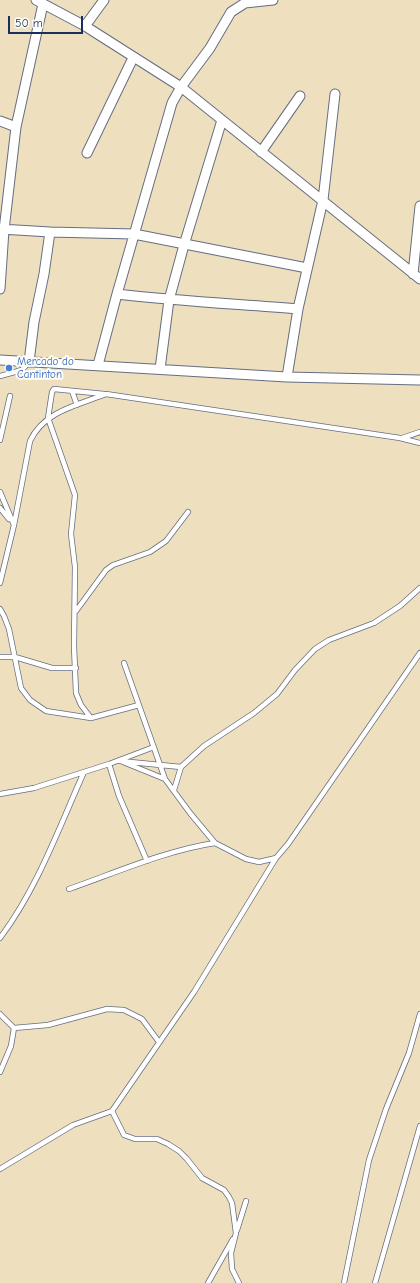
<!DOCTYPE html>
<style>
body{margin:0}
#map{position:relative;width:420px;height:1283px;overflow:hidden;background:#eee0bf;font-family:"Comic Neue",sans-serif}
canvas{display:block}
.scale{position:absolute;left:8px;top:16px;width:75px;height:18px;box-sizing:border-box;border:2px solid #1b2f5e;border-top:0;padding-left:5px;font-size:12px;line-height:14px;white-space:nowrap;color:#1b2f5e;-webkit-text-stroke:3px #fdfcf7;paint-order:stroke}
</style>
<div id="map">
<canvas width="420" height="1283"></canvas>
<div class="scale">50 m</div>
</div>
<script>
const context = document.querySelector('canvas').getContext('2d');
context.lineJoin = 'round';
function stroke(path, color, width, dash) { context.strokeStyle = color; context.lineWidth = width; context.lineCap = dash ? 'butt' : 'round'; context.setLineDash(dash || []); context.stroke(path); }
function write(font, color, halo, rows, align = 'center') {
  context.font = font + ' "Comic Neue",sans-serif'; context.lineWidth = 4; context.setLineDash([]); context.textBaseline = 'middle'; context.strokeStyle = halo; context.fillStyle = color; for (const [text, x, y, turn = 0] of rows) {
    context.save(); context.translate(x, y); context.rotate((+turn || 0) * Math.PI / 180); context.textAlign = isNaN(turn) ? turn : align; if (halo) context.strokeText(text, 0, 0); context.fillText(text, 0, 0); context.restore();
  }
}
const lane = new Path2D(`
 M0,376L22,370L28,363
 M72,391L77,405
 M402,438L420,432
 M0,440L10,396
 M0,492L14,525
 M0,508L9,519
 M0,583L14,525L30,441C44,411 78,405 106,394L400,438L420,443
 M0,609L4,616L9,629L21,688L30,700L46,711L91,718L139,705
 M76,611L106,570L113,565L150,552L166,541L188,512
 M0,657H15L52,668H76
 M124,663L165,779L190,813L215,843L246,859L259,862L276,858
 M91,718L81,705L76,693L74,646L75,567L71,534L75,495L48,418L52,392L54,389L104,394
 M120,761L181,767
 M123,762L165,779
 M109,764L119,796L147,861
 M174,790L181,767L204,746L254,713L277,694L295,670L315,649L329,640L374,623L400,606L420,588
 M0,794L34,788L109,764L154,747
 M69,889C115,873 167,850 215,843
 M0,938C37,889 59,828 84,772
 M0,1014L14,1028L11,1046L0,1072
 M14,1028L48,1025L107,1009L124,1010L142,1019L159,1042
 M112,1111L124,1135L135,1139H157L168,1144L179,1151L187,1159L202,1178L224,1190L229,1197L232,1203L236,1233L231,1253L232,1269L239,1283
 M0,1169L73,1125L112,1111L194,992L276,858L288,844L420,653
 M237,1230L246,1201
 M208,1283L233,1239
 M344,1283L369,1160L386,1109L409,1053L420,1014
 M375,1283L420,1126`);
const street = new Path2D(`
 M36,0L85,26L181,87L420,279
 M85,26L104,0
 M0,121L16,127
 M261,152L300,96
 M87,153L133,58
 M0,229L50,232L134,234L307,268
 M413,274L420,206
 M0,289L4,230L16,127L43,4
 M117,294C177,301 237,304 298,309
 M0,360L287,377L420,380
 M29,362L34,322L44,274L50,232
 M98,365L117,294L172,103L181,87L210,48L231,12L245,3L273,0
 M160,369L169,300L184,245L222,120
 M287,377L298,309L323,200L335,94`);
const markers = [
 [9,368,4,"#3f7fe0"]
];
const shopNames = [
 ["Mercado do",17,362],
 ["Cantinton",17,375]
];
stroke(lane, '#656d80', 6);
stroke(street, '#656d80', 11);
stroke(lane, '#fff', 4.5);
stroke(street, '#fff', 9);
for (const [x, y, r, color] of markers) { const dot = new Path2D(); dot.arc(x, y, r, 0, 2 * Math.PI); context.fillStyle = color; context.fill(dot); stroke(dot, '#fdfcf7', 1.5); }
write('11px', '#366cbe', '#fdfcf7', shopNames, 'left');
</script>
